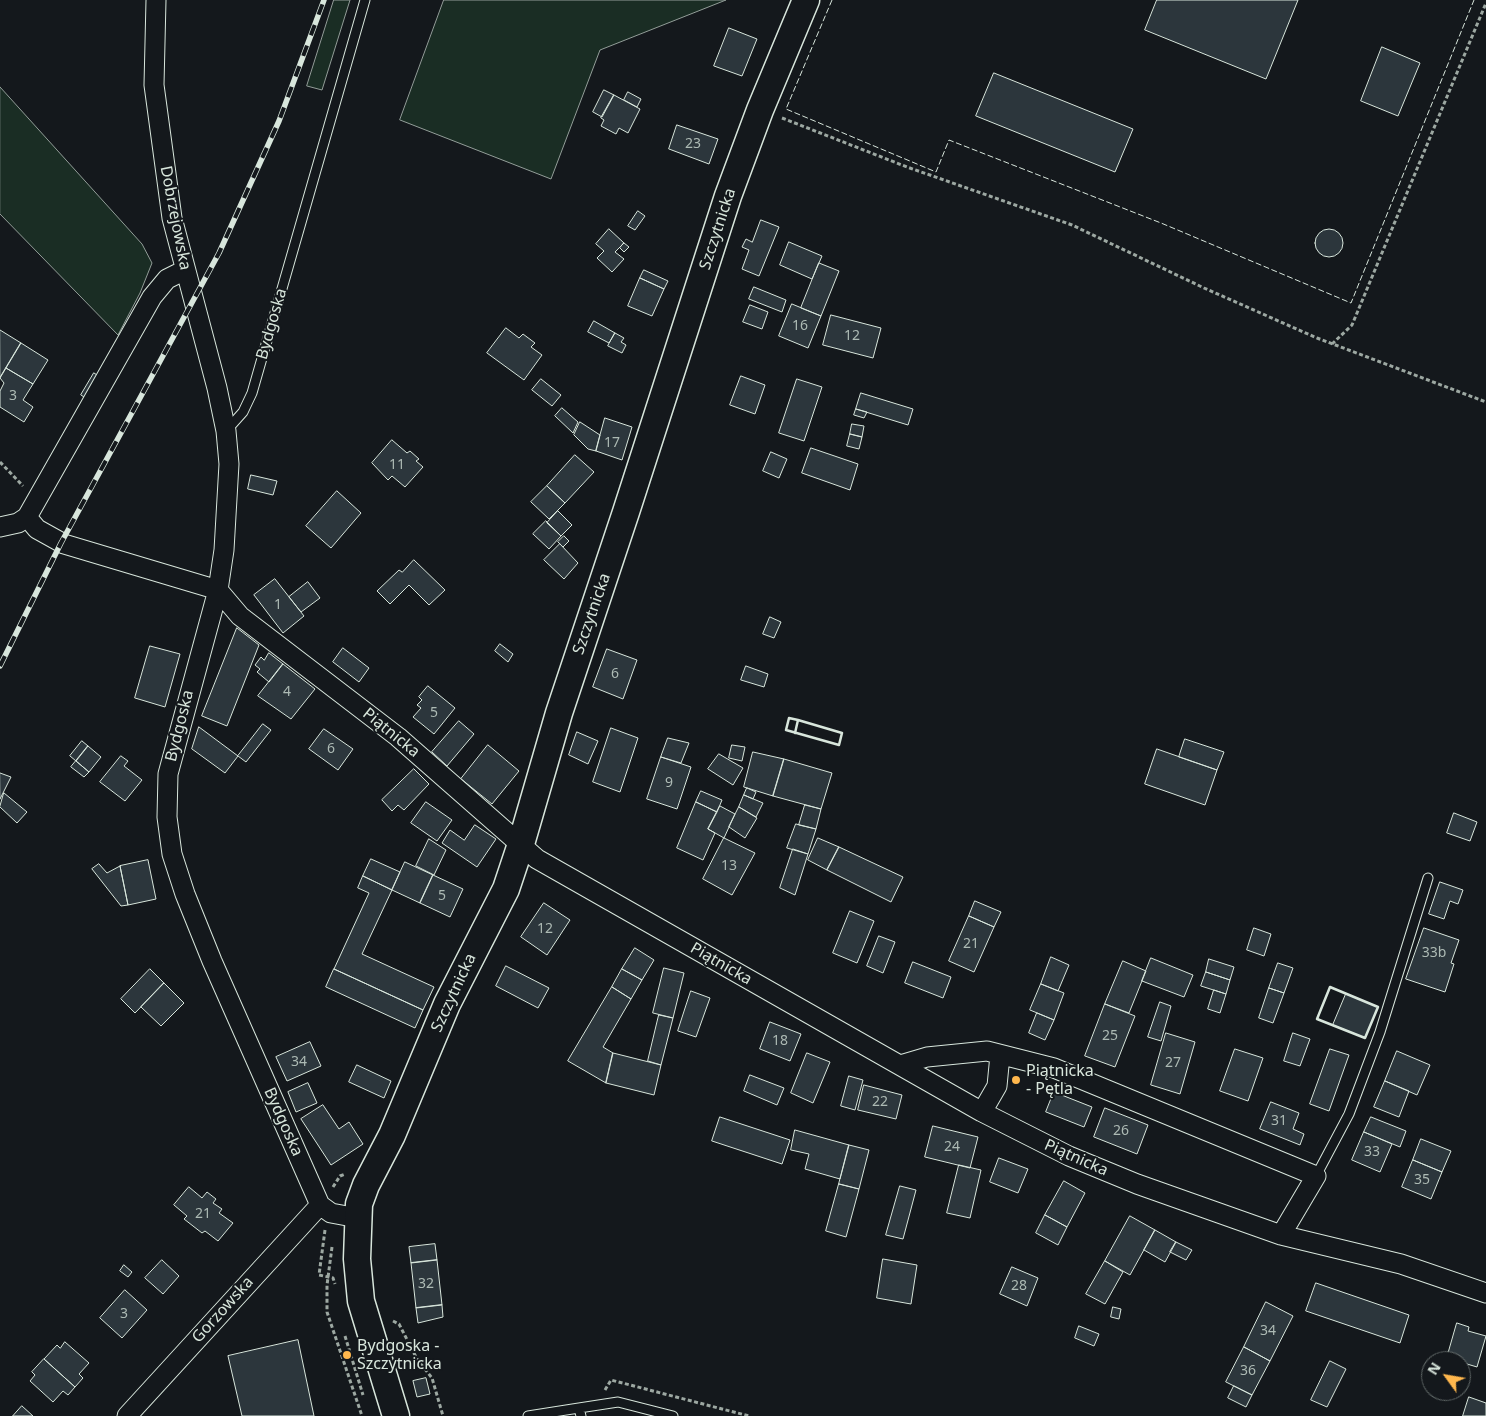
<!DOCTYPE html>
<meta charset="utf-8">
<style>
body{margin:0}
#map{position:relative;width:1486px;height:1416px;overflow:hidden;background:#14181c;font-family:"Noto Sans",sans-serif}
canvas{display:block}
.north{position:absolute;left:1421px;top:1351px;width:50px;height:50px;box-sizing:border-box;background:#14181c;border:1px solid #626a69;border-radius:50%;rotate:302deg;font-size:14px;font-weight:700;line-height:20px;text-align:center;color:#d8e6dc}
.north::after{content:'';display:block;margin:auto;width:18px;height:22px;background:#ffb74d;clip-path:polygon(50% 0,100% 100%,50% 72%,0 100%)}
</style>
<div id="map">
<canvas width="1486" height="1416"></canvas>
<div class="north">N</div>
</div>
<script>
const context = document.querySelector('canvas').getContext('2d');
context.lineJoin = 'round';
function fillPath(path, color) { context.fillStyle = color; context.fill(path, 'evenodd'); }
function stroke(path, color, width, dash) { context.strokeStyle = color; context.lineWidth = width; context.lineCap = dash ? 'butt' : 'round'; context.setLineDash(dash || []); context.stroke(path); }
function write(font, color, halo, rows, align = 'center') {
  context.font = font + ' "Noto Sans",sans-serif'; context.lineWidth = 4; context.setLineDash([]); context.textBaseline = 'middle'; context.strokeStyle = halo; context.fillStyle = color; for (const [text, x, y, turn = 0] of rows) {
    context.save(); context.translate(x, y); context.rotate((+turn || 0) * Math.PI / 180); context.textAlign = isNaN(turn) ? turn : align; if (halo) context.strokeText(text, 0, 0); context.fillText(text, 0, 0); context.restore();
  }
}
const green = new Path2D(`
 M334,0H350L322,90L307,86Z
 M444,0H726L600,50L551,179L400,120Z
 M0,87L142,244L152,263L140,293L118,335L0,214Z`);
const building = new Path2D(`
 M1157,0H1298L1266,79L1145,30Z
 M729,28L757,39L742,76L714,66Z
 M1382,47L1420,63L1398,116L1361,101Z
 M994,73L1133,129L1115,172L976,116Z
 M604,90L614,95L602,117L593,112Z
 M628,92L641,99L637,107L624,100Z
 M614,95L640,109L628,133L619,128L616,134L601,126L604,120L601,118Z
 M677,125L718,139L709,164L669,149Z
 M638,211L645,216L635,230L628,226Z
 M761,220L779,227L759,276L742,269L749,250L742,247L746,239L752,242Z
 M609,229L624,243L615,252L624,259L612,272L597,258L604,251L596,244Z
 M1315 243a14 14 0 1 1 28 0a14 14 0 1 1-28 0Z
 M789,242L822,256L812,279L780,265Z
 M624,243L629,247L624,252L620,248Z
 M819,263L839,271L821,316L801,308Z
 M644,270L668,281L664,289L640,278Z
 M640,278L664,289L652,316L628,306Z
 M754,287L786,300L782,312L749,299Z
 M792,304L821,316L808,348L779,336Z
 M750,305L768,312L762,329L743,322Z
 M831,315L881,328L873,358L823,345Z
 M594,321L615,333L609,343L588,332Z
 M506,328L519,338L523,334L535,343L531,347L542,355L524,380L487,353Z
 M0,330L21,343L0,378Z
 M615,333L624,338L621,342L626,345L622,353L608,346Z
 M21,343L48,360L33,384L6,368Z
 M6,368L33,384L23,400L33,407L24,422L0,407V391L4,383L0,378Z
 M94,373L100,377L87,399L81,395Z
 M741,376L765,385L755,414L730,405Z
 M541,379L561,395L552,406L532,390Z
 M797,379L822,387L804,441L779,433Z
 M861,393L913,409L908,425L856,409Z
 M562,408L578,422L573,433L555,416Z
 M856,409L867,412L864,418L854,415Z
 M605,418L632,427L622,460L596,451Z
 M580,422L600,435L596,451L588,449L574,435Z
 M852,424L864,426L862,437L850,434Z
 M850,434L862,437L859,449L847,446Z
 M392,440L407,453L410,451L419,459L416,461L423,467L405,487L392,476L388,480L372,463Z
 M811,448L858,464L850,490L802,473Z
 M771,452L787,459L779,478L763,471Z
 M575,455L594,472L565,503L547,486Z
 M251,475L277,481L273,495L248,489Z
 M547,486L565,503L549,519L531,502Z
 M337,491L361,513L331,548L306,526Z
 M558,511L572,525L561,536L547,523Z
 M546,521L561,536L549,549L533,534Z
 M564,536L569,541L563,547L558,542Z
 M560,544L578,563L564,579L544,560Z
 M414,560L445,590L429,605L409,585L390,604L377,591L399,570L402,572Z
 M275,579L304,616L283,633L254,595Z
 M308,582L320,598L301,612L289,597Z
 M770,617L781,622L774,638L763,634Z
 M237,628L259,645L227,726L202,716Z
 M500,644L513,654L508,662L495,651Z
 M150,646L180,654L165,707L135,698Z
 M343,648L369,668L359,682L333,662Z
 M607,649L637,660L623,699L593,687Z
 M269,653L283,664L269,682L257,672L260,669L255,665L261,657L264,660Z
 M283,664L315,689L291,719L258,696Z
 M746,666L768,674L764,687L741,680Z
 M428,686L455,708L434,734L413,717L421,708L417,705L422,700L419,697Z
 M459,721L474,734L447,766L432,752Z
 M263,724L271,730L246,762L238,756Z
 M199,727L238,756L225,773L192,749Z
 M611,728L638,738L620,792L593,782Z
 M324,729L353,749L338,770L309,749Z
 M577,732L598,741L588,764L569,755Z
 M668,738L689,743L681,763L661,757Z
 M1185,739L1224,752L1217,770L1179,757Z
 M82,741L88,746L76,761L70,756Z
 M488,745L519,771L492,804L461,779Z
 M732,745L745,747L742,761L729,758Z
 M88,746L101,757L89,772L76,761Z
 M1157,749L1217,770L1205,805L1145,784Z
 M753,752L784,759L773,796L744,787Z
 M719,754L743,768L733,785L708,769Z
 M121,756L128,761L124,766L142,780L125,801L100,782Z
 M661,757L691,767L677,809L647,799Z
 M784,759L832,773L821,809L773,796Z
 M76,761L89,772L84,777L71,767Z
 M414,769L429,784L404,810L398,805L392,811L382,800Z
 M0,773L11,777L0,799Z
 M747,788L756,792L753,799L744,795Z
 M701,791L722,800L717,812L696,802Z
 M4,793L27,812L17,823L0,807Z
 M744,795L763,803L756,817L739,807Z
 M426,802L452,820L437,841L411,823Z
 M696,802L717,812L708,829L715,833L703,860L677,848Z
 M805,805L821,809L816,829L799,825Z
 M720,806L735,814L724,838L708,829Z
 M739,807L757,818L745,838L729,827Z
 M1454,813L1477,822L1470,841L1447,833Z
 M796,824L816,829L808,854L787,848Z
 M475,825L496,839L477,867L442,843L450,830L464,840Z
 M724,838L755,853L732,895L703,879Z
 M818,838L839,847L827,870L808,860Z
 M429,839L446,850L434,875L416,866Z
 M839,847L903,877L891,902L827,870Z
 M793,849L808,854L795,895L780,888Z
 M371,859L400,872L392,890L363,876Z
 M148,860L156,899L128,905L120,866Z
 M405,862L433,875L420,903L392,890Z
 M99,864L107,873L120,866L128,905L121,906L92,869Z
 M433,875L463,889L450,917L420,903Z
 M363,876L392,890L362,954L434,987L423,1010L334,969L369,893L358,888Z
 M1440,882L1463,890L1458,904L1450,901L1444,919L1429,914Z
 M975,901L1001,912L994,927L969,916Z
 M544,903L570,920L547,955L521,937Z
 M850,911L874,921L857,963L833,953Z
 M969,916L994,927L974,972L949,961Z
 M1254,928L1271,934L1264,956L1247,950Z
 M1424,928L1459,940L1451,963L1454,964L1445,992L1406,979Z
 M879,936L895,942L883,973L867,966Z
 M635,948L654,960L642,980L622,969Z
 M1051,957L1069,965L1058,991L1041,984Z
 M1151,958L1193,975L1184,997L1142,981Z
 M1209,959L1234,967L1230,980L1206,972Z
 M1123,961L1146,971L1129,1013L1105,1004Z
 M913,962L951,977L943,998L905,983Z
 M1278,963L1293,968L1284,993L1269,988Z
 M506,966L549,988L538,1008L496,986Z
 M664,968L684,973L673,1018L653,1013Z
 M150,969L164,983L135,1013L121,999Z
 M334,969L423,1010L415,1028L326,987Z
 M622,969L642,980L631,999L612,987Z
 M1206,972L1230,980L1226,994L1201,986Z
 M164,983L184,1003L161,1026L141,1007Z
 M1041,984L1064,993L1054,1020L1030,1010Z
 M612,987L631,999L603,1047L613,1053L606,1083L568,1061Z
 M1269,988L1284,993L1273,1023L1259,1018Z
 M1214,990L1226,994L1220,1013L1208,1009Z
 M691,991L710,998L696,1037L678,1031Z
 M1346,994L1378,1007L1365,1038L1333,1025Z
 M1160,1002L1171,1006L1161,1041L1148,1037Z
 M1105,1004L1135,1016L1115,1067L1085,1056Z
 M1037,1013L1054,1020L1045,1040L1029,1033Z
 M659,1015L673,1018L661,1065L648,1061Z
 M770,1022L801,1034L790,1061L760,1049Z
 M1166,1033L1195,1042L1180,1094L1151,1085Z
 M1293,1033L1310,1039L1300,1066L1284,1061Z
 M310,1042L321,1066L287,1081L276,1057Z
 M1235,1049L1263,1058L1248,1101L1220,1091Z
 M1330,1049L1349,1055L1329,1111L1310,1104Z
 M1397,1051L1430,1065L1417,1095L1385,1081Z
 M613,1053L661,1065L654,1095L606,1083Z
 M807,1053L830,1062L813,1103L791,1093Z
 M357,1065L391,1081L384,1098L349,1082Z
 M750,1075L784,1088L777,1105L744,1091Z
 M849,1076L863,1080L855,1110L841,1106Z
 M1385,1081L1409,1091L1399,1117L1374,1107Z
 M308,1083L317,1103L296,1112L288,1092Z
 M864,1085L902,1095L896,1119L858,1110Z
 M1054,1092L1092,1107L1084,1127L1046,1112Z
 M1271,1102L1299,1113L1293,1129L1304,1134L1300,1145L1260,1129Z
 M323,1105L339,1129L349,1122L363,1144L331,1165L301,1119Z
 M1105,1108L1148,1125L1137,1154L1094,1137Z
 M720,1117L790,1140L782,1164L712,1141Z
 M1371,1117L1406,1131L1400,1147L1364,1132Z
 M933,1126L978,1137L970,1168L925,1157Z
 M795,1130L849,1145L840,1179L805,1169L809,1154L791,1150Z
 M1364,1132L1392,1144L1380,1172L1352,1160Z
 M1421,1139L1451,1151L1442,1172L1413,1160Z
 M849,1145L869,1150L859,1189L839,1184Z
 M999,1158L1028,1169L1018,1193L990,1182Z
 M1413,1160L1442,1172L1431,1199L1402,1187Z
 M959,1165L981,1170L970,1218L947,1213Z
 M1064,1181L1085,1193L1067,1227L1045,1215Z
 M839,1184L859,1189L846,1237L826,1231Z
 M900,1186L916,1190L903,1239L886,1235Z
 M189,1187L202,1198L207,1192L216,1199L213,1203L222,1209L219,1213L233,1223L218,1241L205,1231L202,1233L184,1219L187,1216L174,1205Z
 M1045,1215L1067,1227L1058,1245L1036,1233Z
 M1130,1216L1155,1230L1130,1275L1105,1261Z
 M1155,1230L1176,1242L1165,1262L1144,1250Z
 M1176,1242L1192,1250L1186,1260L1170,1252Z
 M435,1244L437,1260L411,1263L409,1247Z
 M883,1259L917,1265L911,1304L877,1298Z
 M162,1260L179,1276L163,1294L145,1278Z
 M437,1260L442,1305L416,1308L411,1263Z
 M1105,1261L1123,1272L1105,1304L1086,1294Z
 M124,1265L132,1272L128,1277L120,1271Z
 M1012,1267L1038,1278L1027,1306L1000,1294Z
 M1316,1283L1409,1315L1400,1343L1306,1311Z
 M125,1290L147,1310L122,1338L100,1318Z
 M1266,1302L1293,1316L1270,1361L1244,1347Z
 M442,1305L443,1317L418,1323L416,1308Z
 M1113,1307L1121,1309L1119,1319L1111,1317Z
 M1457,1323L1469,1327L1468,1331L1486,1336L1477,1367L1447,1358Z
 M1079,1326L1099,1334L1094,1346L1075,1338Z
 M298,1340L314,1416H242L228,1356Z
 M65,1342L89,1363L79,1374L83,1378L75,1387L44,1359L57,1345L60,1348Z
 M1244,1347L1270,1361L1252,1395L1226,1382Z
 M44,1359L75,1387L68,1395L63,1391L53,1402L30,1381L35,1375L32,1372Z
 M1330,1361L1346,1369L1327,1407L1311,1400Z
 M426,1378L430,1394L417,1397L413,1381Z
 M1234,1386L1252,1395L1246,1407L1228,1398Z
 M1469,1397L1486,1403V1416H1463Z
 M22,1406L33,1416H13Z`);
const path = new Path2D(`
 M782,118L907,167L1072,225L1204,288L1317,338L1486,402
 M1332,344L1352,325L1486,3
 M0,462L23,486
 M333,1187L340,1176L345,1174
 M325,1230L319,1275L333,1278L335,1284
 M332,1247L327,1285V1312L362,1416
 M393,1321L399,1324L417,1359L432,1378L443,1416
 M345,1336L363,1395
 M605,1390L611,1380L749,1416`);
const lane = new Path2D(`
 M226,431L243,412L252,393L365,0
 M1316,1176L1349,1114L1380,1032L1428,878
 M579,1408L618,1402L673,1416
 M528,1416L579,1408L581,1416`);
const street = new Path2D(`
 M156,0L154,85L172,218L217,388L226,431L229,464L224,550L218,590L168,774L167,817L172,854L185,894L212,961L320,1205L331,1213L358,1218
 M27,517L37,529L64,544L218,590L240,616L398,737L537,859L982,1112L1069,1156L1137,1184L1281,1235L1401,1264L1486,1293
 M0,527L18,523L27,517L152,297L167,279L185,270
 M900,1065L927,1057L987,1051L1054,1068L1316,1176L1281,1235
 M982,1112L997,1086L1000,1055
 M127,1416L320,1205`);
const secondary = new Path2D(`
 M396,1416L361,1301L357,1259L359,1204L366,1185L392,1135L447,1004L506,889L521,844L559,713L626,512L728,196L760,110L806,0`);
const rail = new Path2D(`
 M0,666L61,543L219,253L279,121L324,0`);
const fence = new Path2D(`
 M832,0L786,109L936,172L949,140L1161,223L1351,303L1474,0`);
const wall = new Path2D(`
 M795,733L798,720L842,733L839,745L786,730L789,718L798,720L795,733
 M1330,987L1378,1007L1365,1038L1317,1019Z`);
const markers = [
 [1016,1080,5,"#ffb74d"],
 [347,1355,5,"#ffb74d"]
];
const numberNames = [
 ["23",693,144],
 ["16",800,326],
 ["12",852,336],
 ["3",13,396],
 ["17",612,443],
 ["11",397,465],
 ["1",278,605],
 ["6",615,674],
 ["4",287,692],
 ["5",434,713],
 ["6",331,749],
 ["9",669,783],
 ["13",729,866],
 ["5",442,896],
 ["12",545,929],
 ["21",971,944],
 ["33b",1434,953],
 ["25",1110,1036],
 ["18",780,1041],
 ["34",299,1062],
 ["27",1173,1063],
 ["22",880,1102],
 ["31",1279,1121],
 ["26",1121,1131],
 ["24",952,1147],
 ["33",1372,1152],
 ["35",1422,1180],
 ["21",203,1214],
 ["32",426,1284],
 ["28",1019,1286],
 ["3",124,1314],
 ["34",1268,1331],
 ["36",1248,1371]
];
const streetNames = [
 ["Dobrzejowska",175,218,79],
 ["Szczytnicka",718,229,-72],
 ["Bydgoska",272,324,-74],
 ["Szczytnicka",592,614,-71],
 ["Bydgoska",180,726,-76],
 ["Piątnicka",391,733,39],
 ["Piątnicka",721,964,30],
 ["Szczytnicka",454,993,-65],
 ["Bydgoska",283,1122,66],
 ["Piątnicka",1076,1158,24],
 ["Gorzowska",223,1310,-48]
];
const poiNames = [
 ["Piątnicka",1026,1071],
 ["- Pętla",1026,1089],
 ["Bydgoska -",357,1346],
 ["Szczytnicka",357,1364]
];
fillPath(green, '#1a2d24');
stroke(green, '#939e99', 1);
fillPath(building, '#2c363c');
stroke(building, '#d8e6dc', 1);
stroke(lane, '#d8e6dc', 11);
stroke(street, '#d8e6dc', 21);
stroke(secondary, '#d8e6dc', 29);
stroke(path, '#9da8a2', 3, [4, 2.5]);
stroke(lane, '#14181c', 9);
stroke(street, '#14181c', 19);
stroke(secondary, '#14181c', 26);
stroke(rail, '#d8e6dc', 5.5);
stroke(rail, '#14181c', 4, [11]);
stroke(fence, '#d8e6dc', 1, [6, 2.5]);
stroke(wall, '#d8e6dc', 2.5);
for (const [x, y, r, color] of markers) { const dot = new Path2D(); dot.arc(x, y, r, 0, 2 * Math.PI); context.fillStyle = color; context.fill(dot); stroke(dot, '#14181c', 2); }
write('14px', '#adbab4', null, numberNames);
write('16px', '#d8e6dc', '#14181c', streetNames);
write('16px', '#d8e6dc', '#14181c', poiNames, 'left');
</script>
